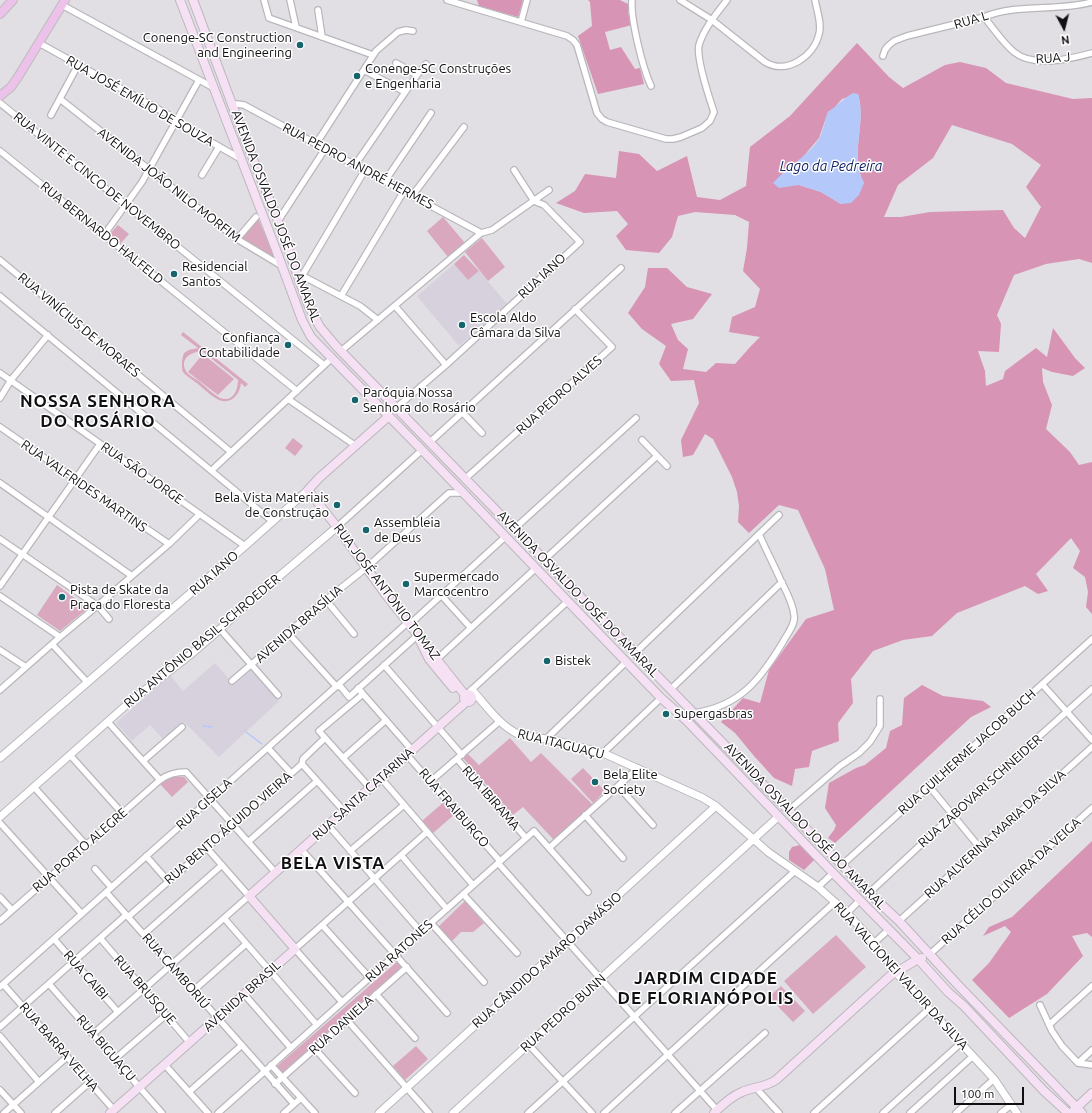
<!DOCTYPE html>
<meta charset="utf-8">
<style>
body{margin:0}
#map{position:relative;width:1092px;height:1113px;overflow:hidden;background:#e1dee4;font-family:Ubuntu,sans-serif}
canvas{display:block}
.north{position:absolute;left:1044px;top:8px;width:40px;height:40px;-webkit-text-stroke:3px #fff;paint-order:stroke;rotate:173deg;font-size:11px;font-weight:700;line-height:16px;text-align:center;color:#100f11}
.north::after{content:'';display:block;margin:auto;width:14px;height:18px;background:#100f11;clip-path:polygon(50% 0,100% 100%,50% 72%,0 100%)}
.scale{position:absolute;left:954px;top:1087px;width:70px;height:18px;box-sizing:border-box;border:2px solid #100f11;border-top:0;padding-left:5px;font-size:12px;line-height:14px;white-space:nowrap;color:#100f11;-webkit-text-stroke:3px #fff;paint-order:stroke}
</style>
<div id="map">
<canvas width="1092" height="1113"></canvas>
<div class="north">N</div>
<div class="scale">100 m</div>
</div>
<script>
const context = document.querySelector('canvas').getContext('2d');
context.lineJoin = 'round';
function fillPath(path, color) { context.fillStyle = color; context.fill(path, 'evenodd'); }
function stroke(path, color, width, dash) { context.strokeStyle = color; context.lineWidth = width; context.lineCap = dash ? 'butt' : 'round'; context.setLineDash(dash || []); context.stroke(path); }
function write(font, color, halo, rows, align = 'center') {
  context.font = font + ' Ubuntu,sans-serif'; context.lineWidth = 3; context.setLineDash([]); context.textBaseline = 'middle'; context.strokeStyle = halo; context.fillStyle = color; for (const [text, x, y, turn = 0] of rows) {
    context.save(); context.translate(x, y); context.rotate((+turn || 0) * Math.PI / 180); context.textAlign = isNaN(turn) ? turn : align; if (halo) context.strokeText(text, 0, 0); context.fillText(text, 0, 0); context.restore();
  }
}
const built = new Path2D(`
 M454,264L468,280L479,271L507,304L459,346L417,296Z
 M215,663L234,685L251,670L279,701L219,757L184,722L163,739L150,725L132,741L116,723L170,675L183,691Z`);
const green = new Path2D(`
 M443,217L465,243L448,257L427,231Z
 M258,218L275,258L240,239Z
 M118,225L129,234L120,244L109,235Z
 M482,238L505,267L488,281L465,252Z
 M464,255L479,271L468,280L454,264Z
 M183,332L248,384L245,387L241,383C240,395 230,406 217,399C210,395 204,389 198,384C193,380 186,376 183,372C181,366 182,358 184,353L189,350L198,348L181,335ZM202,351L238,380C238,390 233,403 220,398C213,394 206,387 200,382C196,379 188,375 186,371C179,358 192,352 202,351Z
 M203,354L234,379L218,395L188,372Z
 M293,438L303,446L295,456L285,448Z
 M57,585L88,608L60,631L37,615Z
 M510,738L531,762L541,753L594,806L554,840L523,807L513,815L463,758L468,754L479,765Z
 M583,768L605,791L593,803L571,779Z
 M173,776L184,777L188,782L172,797L160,784L167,778Z
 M445,801L456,813L432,834L422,821Z
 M465,901L484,923L473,932H461L452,941L438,927Z
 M836,935L866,967L813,1014L784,981Z
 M398,961L403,967L283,1074L276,1067Z
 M781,986L805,1011L793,1022L769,997Z
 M416,1046L428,1059L405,1080L393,1066Z`);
const forest = new Path2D(`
 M477,0H523L518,17L479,6Z
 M588,0H620L628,4V13L632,25L605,32L610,50L621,47L635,69L640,68L644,84L598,94L578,36L592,26L590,2Z
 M857,43L889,77L903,88L945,65L960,62L986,68L1006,83L1073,99L1092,98V263L1079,259L1046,264L1014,275L997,315L1001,324L999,352L978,351L985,371L986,386L1003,379L1005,371L1036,348L1047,357L1053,328L1075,358L1085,368L1073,376L1052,372L1042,368L1043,382L1052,405L1046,429L1070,452L1079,465L1092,462V614L1086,607L1088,592L1085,577L1073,568L1080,551L1071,538L1036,574L1048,591L1038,594L1025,586L957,613L932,636L903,640L873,651L851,679L853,703L838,723L839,741L812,751L809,767L795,769L792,786L774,778L754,756L735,733L721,722L743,698L760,703L769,670L806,619L834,610L825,569L798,510L779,505L749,533L738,522L739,506L737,492L732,477L713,439L705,434L693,455L683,457L681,440L699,403L694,380L671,381L659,364L666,346L642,329L628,313L645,287L648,268H667L687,287L712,294L693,319L671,324L678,340L688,349L683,369L706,372L716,363L735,364L751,346L760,337L729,332L732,317L755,307L760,289L743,271L747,248L749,222L735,215L695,212L678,216L672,237L659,253L626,250L616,236L628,224L617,211L584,213L556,203L575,191L585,174L616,178L619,151L639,154L657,171L687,156L697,197L720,200L746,186L750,147L790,116ZM858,94C867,124 849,155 864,183L841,204L821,192L799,185L782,173L802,158L819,138L828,112L834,108L842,99ZM952,125L1012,144L1041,165L1026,187L1041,207L1025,238L1014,228L1003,210L930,212L901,217H884L898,185L933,158Z
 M922,685L943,696L983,701L991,707L971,717L835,843L828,838L834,830L836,825L825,808L829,783L856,768L865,765L886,748L890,731L902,725L904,698Z
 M1092,841V937L1087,933L1072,936L1083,956L1047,994L1009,1018L972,980L989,963L1011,932L1005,926L983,936L989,927L1012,917Z
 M800,845L815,859L804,870L789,860V852L792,847Z`);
const water = new Path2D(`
 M853,93L858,94C867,124 849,155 864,183L859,195L851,203L841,204L821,192L799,185L779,188L773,183C787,167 807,157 819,139C823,132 825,120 828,112C837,106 844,98 853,93Z`);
const stream = new Path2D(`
 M203,726L212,727
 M246,732L262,744`);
const minor = new Path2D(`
 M264,0L269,18L373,55
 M290,0L296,27
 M447,0L567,36L573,40L577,45L597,113L602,119L607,122L666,139H673L681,137L702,128L710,121L714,112C709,97 696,59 699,45C704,28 717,13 727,0
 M632,0C630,18 643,69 651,86
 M680,0L712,20L765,62C786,75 814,57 819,34C822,24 817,11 815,0
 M62,5L214,88
 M318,10L322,37
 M984,17C994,29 1002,42 1014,52C1033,68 1070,59 1092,53
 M521,22L527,0
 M39,43L174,118L181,125L241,159
 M883,56L885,50L888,46L894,41L907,36L984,17C1018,3 1057,12 1092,2
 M396,63L417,75
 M364,70L405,92
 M60,99L237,239L282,266
 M0,103L324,365
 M233,105L237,104L244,105L481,233
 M51,115L78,65
 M316,144L376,51L398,32L406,30L413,31
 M0,151L297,391
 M355,165L417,75L426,64
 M202,175L219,147
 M385,181L431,113
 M412,196L464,127
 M278,221L325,149
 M104,235L142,182L199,80
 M237,239L256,217
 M0,260L231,452
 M299,274L360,306L378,320
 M302,276L365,170
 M0,296L272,521
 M341,296L404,191
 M395,306L446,365
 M341,351L481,233L492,230L549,190
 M0,373L245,546
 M0,398L11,380L48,335
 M288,399L356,446
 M397,407L446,365L580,242L544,205L534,201L514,170
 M463,413L482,433
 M0,427L169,544
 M642,440L667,466
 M430,442L621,268
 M212,470L332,358
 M466,478L612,347L575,309
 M0,483L132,576
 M337,527L422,450
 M514,529L636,418
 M0,539L98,606L109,619
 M544,560L657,456
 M0,586L100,444
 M441,595L471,628
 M0,596L60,637
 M326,600L354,634
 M220,629L278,695
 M288,633L336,686L341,687L349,697L418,635
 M52,644L87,682
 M0,650L26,667
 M635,653L779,515
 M435,661L536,568
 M384,665L462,755
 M232,681L326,600L366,568L449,493H464
 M1042,684L1092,740
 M358,688L363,694L319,731L370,788
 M671,689L782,582
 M0,690L60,637L90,612L169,544L200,514
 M363,694L412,750
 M467,694L568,601
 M694,713C740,706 760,680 783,642C787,634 796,624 794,615C793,603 786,591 781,581C774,565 766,550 759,534
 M108,722L160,780
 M546,739L626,662
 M268,748L291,773
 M603,753L661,698
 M70,755L122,813
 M407,755L500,861
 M343,758L386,720
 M457,759L526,838
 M143,761L182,727
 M302,764L344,811
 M381,778L473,885
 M431,781L500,721
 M618,786L653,825
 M929,786L980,848
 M34,787L86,845
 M789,810L840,766L859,753L870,742L880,726V699
 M585,815L623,858
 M0,823L82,914
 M328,825L421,932
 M248,842L317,781
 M549,848L638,768
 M301,849L447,1013
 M350,851L404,805
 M401,855L447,909
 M146,856L168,881
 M498,863L717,1110
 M842,865L1092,639
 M95,869L111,887
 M818,887L833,873
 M106,892L294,1104
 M869,893L987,783L1092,689
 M463,894L517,953
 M0,897L12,910
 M847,913L856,904
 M128,917L302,764L303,759L325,738
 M224,918L317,1025
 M0,921L160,780C168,774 176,772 186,772L275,872
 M899,921L1092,747
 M431,923L484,982
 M322,925L368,976V979
 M144,934L222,865
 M100,938L190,1043
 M54,939L118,1012
 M874,943L885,933
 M930,954L1092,808
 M3,984L114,1110
 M49,984L162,1113
 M0,987L405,625L410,624L505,537
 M193,991L246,944
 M244,994L291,1048
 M376,994L415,1038
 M342,1002L295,949L427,832
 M1040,1005L1052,1031L1062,1046L1078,1063L1092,1065
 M347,1020L429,1113
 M1049,1025L1092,986
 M0,1027L126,915
 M93,1034L249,896L206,847
 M0,1036L39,1082
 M528,1044L592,1113
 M315,1049L355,1093
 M115,1059L166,1015
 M1078,1063L1092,1050
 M165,1065L208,1113
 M271,1065L315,1113
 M275,1084L407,967
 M756,1088L779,1113
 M0,1090L21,1113
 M189,1092L242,1045
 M4,1113L67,1057
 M55,1113L90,1082
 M218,1113L534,831L588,892
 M284,1113L301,1098
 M528,1113L795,871
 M604,1113L835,902
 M675,1113L765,1033
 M814,1113L929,1009
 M883,1113L961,1043
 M910,1113L973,1056
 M956,1113L994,1079
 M1001,1113L1011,1105`);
const tertiary = new Path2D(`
 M472,690C486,705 499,725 518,734L557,741L603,753L703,798L716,806L768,852L818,887L847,913L869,937L899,976L994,1079L1017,1113
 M0,758L245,546L308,490
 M0,817L132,700L190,655L220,629L256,596L337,527
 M379,1113L716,806
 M453,1113L779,816`);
const secondary = new Path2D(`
 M180,0L275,247L302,320L311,337L422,450L661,698L687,721L833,873L918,959L948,992L964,1006L1044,1091L1068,1113
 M193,0L245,139L278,221L309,307L320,327L336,346L869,893L899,921L957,984L1082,1113
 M389,416L319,478L308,490L337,527L386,595L465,695
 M420,641L429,659L453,688
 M464 698a4 4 0 1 1 8 0a4 4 0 1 1-8 0Z
 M1074,1110L1092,1093
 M110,1113L295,949L249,896L466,702
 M714,1113C722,1105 732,1096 742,1092C753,1087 766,1087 776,1080L890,976L918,959L922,958`);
const primary = new Path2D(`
 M0,14L13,0
 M0,96L11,87L18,77L65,0`);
const markers = [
 [300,45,4,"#16646c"],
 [357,76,4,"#16646c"],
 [174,274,4,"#16646c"],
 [462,325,4,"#16646c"],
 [288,345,4,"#16646c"],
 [355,400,4,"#16646c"],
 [337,505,4,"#16646c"],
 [366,530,4,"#16646c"],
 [406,584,4,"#16646c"],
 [62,597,4,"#16646c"],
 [547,661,4,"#16646c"],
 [666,714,4,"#16646c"],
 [595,782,4,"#16646c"]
];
const streetNames = [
 ["RUA L",971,20,-17],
 ["RUA J",1053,58,-4],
 ["RUA JOSÉ EMÍLIO DE SOUZA",140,101,30],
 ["RUA PEDRO ANDRÉ HERMES",358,166,28],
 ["RUA VINTE E CINCO DE NOVEMBRO",97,181,39],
 ["AVENIDA JOÃO NILO MORFIM",169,185,38],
 ["AVENIDA OSVALDO JOSÉ DO AMARAL",276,216,69],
 ["RUA BERNARDO HALFELD",102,233,39],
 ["RUA IANO",542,276,-43],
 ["RUA VINÍCIUS DE MORAES",79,325,40],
 ["RUA PEDRO ALVES",559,395,-42],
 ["RUA SÃO JORGE",142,473,35],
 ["RUA VALFRIDES MARTINS",84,486,35],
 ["RUA IANO",214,573,-41],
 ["RUA JOSÉ ANTÔNIO TOMAZ",387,592,53],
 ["AVENIDA OSVALDO JOSÉ DO AMARAL",578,594,46],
 ["AVENIDA BRASÍLIA",299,624,-41],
 ["RUA ANTÔNIO BASIL SCHROEDER",202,641,-40],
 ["RUA ITAGUAÇU",561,744,14],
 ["RUA GUILHERME JACOB BUCH",967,752,-42],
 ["RUA ZABOVARI SCHNEIDER",980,791,-42],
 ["RUA SANTA CATARINA",363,794,-42],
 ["RUA IBIRAMA",491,798,49],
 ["RUA GISELA",204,804,-42],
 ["RUA FRAIBURGO",454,808,49],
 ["AVENIDA OSVALDO JOSÉ DO AMARAL",805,826,46],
 ["RUA BENTO ÁGUIDO VIEIRA",228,828,-41],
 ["RUA ALVERINA MARIA DA SILVA",995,834,-42],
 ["RUA PORTO ALEGRE",80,850,-41],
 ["RUA CÉLIO OLIVEIRA DA VEIGA",1011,881,-42],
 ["RUA RATONES",399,951,-42],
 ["RUA CÂNDIDO AMARO DAMÁSIO",547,960,-42],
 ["RUA CAMBORIÚ",176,971,49],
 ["RUA CAIBI",86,975,49],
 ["RUA VALCIONEI VALDIR DA SILVA",901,976,48],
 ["RUA BRUSQUE",145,990,49],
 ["AVENIDA BRASIL",242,996,-42],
 ["RUA PEDRO BUNN",563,1013,-42],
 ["RUA DANIELA",341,1025,-42],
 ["RUA BARRA VELHA",59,1047,49],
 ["RUA BIGUAÇU",106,1048,49]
];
const poiNames = [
 ["Conenge-SC Construction",292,38,"right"],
 ["and Engineering",292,53,"right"],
 ["Conenge-SC Construções",365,69],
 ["e Engenharia",365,84],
 ["Residencial",182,267],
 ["Santos",182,282],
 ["Escola Aldo",470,318],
 ["Câmara da Silva",470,333],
 ["Confiança",280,338,"right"],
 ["Contabilidade",280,353,"right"],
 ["Paróquia Nossa",363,393],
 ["Senhora do Rosário",363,408],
 ["Bela Vista Materiais",329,498,"right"],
 ["de Construção",329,513,"right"],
 ["Assembleia",374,523],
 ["de Deus",374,538],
 ["Supermercado",414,577],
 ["Marcocentro",414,592],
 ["Pista de Skate da",70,590],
 ["Praça do Floresta",70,605],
 ["Bistek",555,661],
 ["Supergasbras",674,714],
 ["Bela Elite",603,775],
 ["Society",603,790]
];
const waterNames = [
 ["Lago da Pedreira",831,166]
];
const districtNames = [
 ["NOSSA SENHORA",98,401],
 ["DO ROSÁRIO",98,421],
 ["BELA VISTA",333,863],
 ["JARDIM CIDADE",706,978],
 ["DE FLORIANÓPOLIS",706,998]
];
fillPath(built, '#d7d1dd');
fillPath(green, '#d9a7be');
fillPath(forest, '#d894b4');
fillPath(water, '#b4c8fa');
stroke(stream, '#b4c8fa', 1.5);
stroke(minor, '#bab7bc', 8);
stroke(tertiary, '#bab7bc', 9);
stroke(secondary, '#bab7bc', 10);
stroke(primary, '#bcbcbc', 10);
stroke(minor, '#fff', 5.5);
stroke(tertiary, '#fff', 7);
stroke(secondary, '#f6e1f4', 8);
stroke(primary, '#edc2ea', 8);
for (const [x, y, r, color] of markers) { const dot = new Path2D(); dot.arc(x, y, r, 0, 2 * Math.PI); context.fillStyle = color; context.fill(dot); stroke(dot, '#fff', 1.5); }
write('13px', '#100f11', '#fff', streetNames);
write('13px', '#100f11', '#fff', poiNames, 'left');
write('italic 14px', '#102165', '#fff', waterNames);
context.letterSpacing = '1px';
write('bold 17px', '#100f11', '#fff', districtNames);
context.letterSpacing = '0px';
</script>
